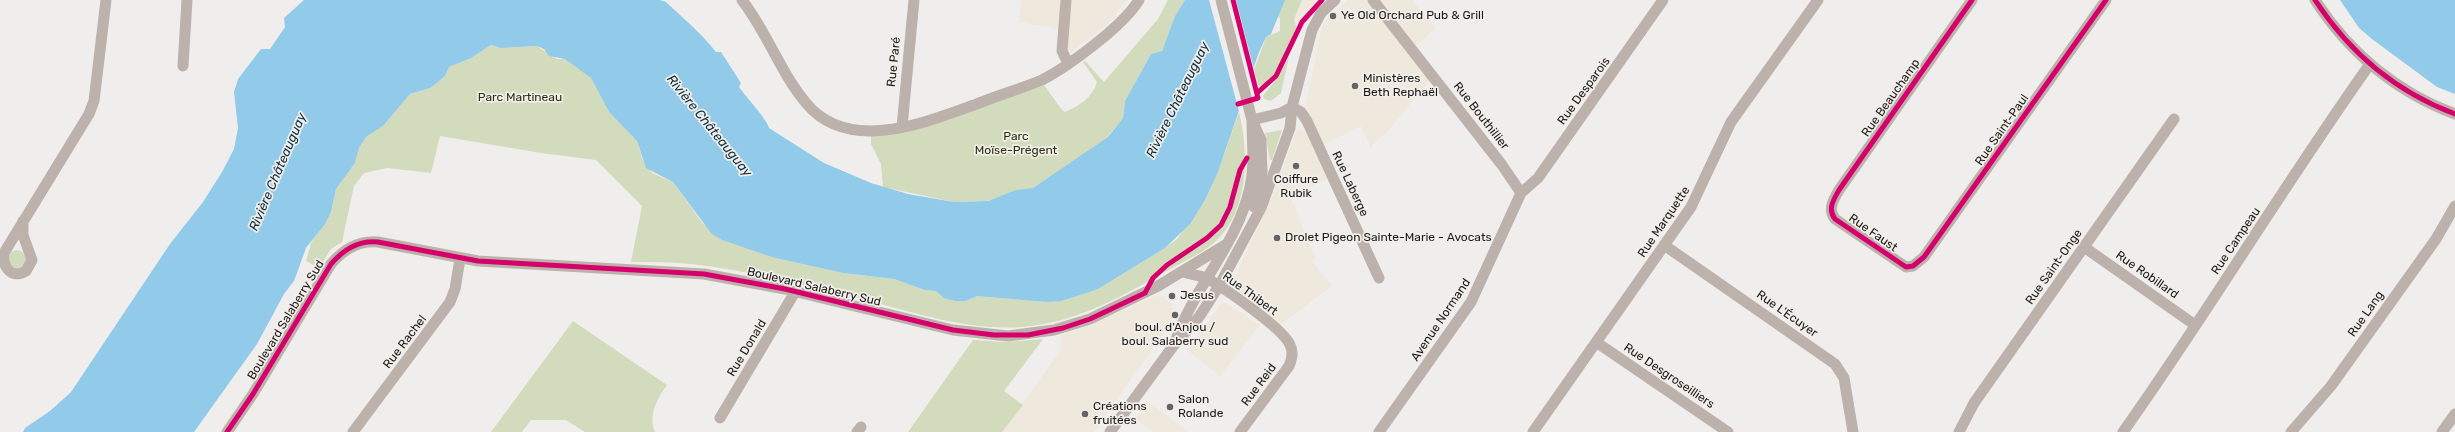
<!DOCTYPE html>
<meta charset="utf-8">
<style>
body{margin:0}
canvas{display:block;background:#f0eeec}
</style>
<canvas width="2455" height="432"></canvas>
<script>
const context = document.querySelector('canvas').getContext('2d');
context.lineJoin = 'round';
function fillPath(path, color) { context.fillStyle = color; context.fill(path, 'evenodd'); }
function stroke(path, color, width, dash) { context.strokeStyle = color; context.lineWidth = width; context.lineCap = dash ? 'butt' : 'round'; context.setLineDash(dash || []); context.stroke(path); }
function write(font, color, halo, rows, align = 'center') {
  context.font = font + ' Rubik,sans-serif'; context.lineWidth = 3.5; context.setLineDash([]); context.textBaseline = 'middle'; context.strokeStyle = halo; context.fillStyle = color; for (const [text, x, y, turn = 0] of rows) {
    context.save(); context.translate(x, y); context.rotate((+turn || 0) * Math.PI / 180); context.textAlign = isNaN(turn) ? turn : align; if (halo) context.strokeText(text, 0, 0); context.fillText(text, 0, 0); context.restore();
  }
}
const commercial = new Path2D(`
 M1021,0H1062L1060,29L1019,22Z
 M1070,0H1127L1115,15L1116,17L1072,52L1066,49Z
 M1302,0H1318L1296,28L1294,19Z
 M1348,0H1369L1431,79L1387,132L1370,147L1361,126L1323,145L1306,105L1322,27L1328,18Z
 M1380,0H1412L1436,28L1415,47Z
 M1299,129L1306,132L1330,178L1290,196L1315,258L1312,261L1332,286L1280,325L1234,286L1233,281L1273,195L1296,131Z
 M1155,296L1164,297L1172,304L1174,309L1171,310V317H1174L1172,321L1094,432H1002L1060,351L1061,335L1091,325Z
 M1222,303H1227L1260,325L1220,376L1187,350Z
 M1148,402L1161,411L1189,432H1153L1135,419Z`);
const green = new Path2D(`
 M1168,0H1185L1175,16L1162,51L1151,54L1125,101L1123,118L1104,141L1033,188L1020,190L987,201L954,202L883,187L881,164L871,144V135L925,127L1044,85L1062,110L1065,112C1079,106 1093,97 1097,82L1083,62L1085,61L1104,82L1158,19Z
 M1285,0H1302L1294,19L1296,28L1280,65L1269,81L1261,86L1258,85L1254,70L1266,37L1280,31V19L1278,15Z
 M491,45L501,48L537,46L557,59H565L580,68L591,78L609,112L637,141L643,161L652,173L673,182L703,224L775,258L843,273L894,279L925,290L936,291L966,301L977,296L1046,302L1098,289L1165,248L1177,239L1205,200L1218,172L1239,112C1249,152 1249,209 1217,240C1206,251 1190,258 1176,266C1132,290 1089,317 1038,325C978,335 918,313 861,299C805,286 748,270 691,264C671,262 651,262 631,262L642,206L596,160L541,153L440,136L431,173L387,168L364,173L354,186L342,242L331,249L319,268L306,261L311,243L331,212L336,189L355,163L359,148L366,137L383,126L410,94L430,88L438,82L445,76L449,67L471,58Z
 M1289,57L1281,93L1271,101L1264,99L1263,96L1278,77Z
 M1282,130L1272,160H1270L1265,133Z
 M8 259a9 9 0 1 1 18 0a9 9 0 1 1-18 0Z
 M573,321L667,385C657,399 648,415 655,432H585L566,420H531L522,432H491Z
 M1043,339L1004,391L1023,405L1002,432H908L973,340L1006,342Z`);
const water = new Path2D(`
 M304,0H660L666,2C684,19 701,33 716,52H721L741,83L739,87C746,97 767,119 769,128L824,163L871,183L908,194L954,202L988,201L1016,190L1033,188L1108,137L1123,118L1125,101L1151,54L1162,51L1175,16L1185,0H1285L1271,34L1266,37L1259,52L1218,172L1205,200L1190,224L1165,248L1098,289L1061,301L1046,302L977,296L966,301H956L944,298L936,291L925,290L894,279L843,273L775,258L722,240L711,233L673,182L646,168L637,141L609,112L591,78L565,59L549,56L544,49L537,46L501,48L491,45L471,58L449,67L445,76L438,82L430,88L410,94L383,126L366,137L359,148L355,163L336,189L331,212L325,224L306,248L294,281L284,294L257,344L194,432H23L25,428L50,411L71,392L170,244L203,202L222,172L234,149L238,128L234,92L238,79L261,49H270L285,27L284,18Z
 M2340,0H2455V94L2437,87L2372,39L2359,28Z`);
const pier = new Path2D(`
 M1209,0H1236L1255,73L1240,115Z`);
const minor = new Path2D(`
 M742,0C767,32 780,72 806,103C848,154 924,123 974,105C996,96 1020,89 1042,80C1069,66 1123,26 1139,0
 M1066,0L1062,51L1068,63
 M1221,0L1252,120L1261,140L1262,172L1254,207
 M1373,0L1502,165L1521,193
 M1972,0L1839,190C1834,199 1827,209 1835,219L1906,267L1913,266L1924,257L2106,0
 M2315,0C2349,52 2396,92 2455,114
 M183,66L187,0
 M1292,107L1301,112L1307,121L1379,278
 M1252,120L1281,113L1292,107
 M902,127L914,0
 M23,221V235L32,260L26,271C11,280 2,266 4,253L89,114L94,101L106,0
 M1664,245L1835,364L1844,378L1853,432
 M2084,247L2195,325
 M1182,272C1190,274 1198,275 1206,278C1223,287 1284,329 1290,345C1294,352 1292,359 1289,366L1240,432
 M1176,339C1195,286 1238,243 1250,187C1255,165 1252,143 1252,120
 M1596,342L1728,432
 M720,418L795,292
 M227,432L253,394L331,264C343,250 359,240 378,242L478,261L704,274L785,289L953,330L1008,336L1054,330L1090,319L1158,286L1227,244
 M353,432L450,302L455,289L460,259
 M857,432L861,427
 M1110,432L1174,345L1199,317L1219,286L1261,208L1290,128L1292,107L1312,30L1321,13L1335,0
 M1379,432L1471,302L1521,193L1538,178L1663,0
 M1533,432L1691,207L1731,122L1818,0
 M1959,432L1974,403L2174,119
 M2123,432C2208,312 2284,185 2370,64
 M2291,432L2331,386L2436,239L2455,206
 M2442,432L2455,414`);
const cycleway = new Path2D(`
 M1233,0L1258,98L1238,104
 M1972,0L1839,190C1834,199 1827,209 1835,219L1906,267L1913,266L1924,257L2106,0
 M2315,0C2349,52 2396,92 2455,114
 M1257,93L1276,76L1302,22L1322,0
 M227,432L253,394L331,264C343,250 359,240 378,242L478,261L704,274L785,289L953,330L994,335H1028L1063,328L1090,319L1145,293L1153,278L1167,265L1207,238L1221,225L1230,207L1240,170L1247,158`);
const markers = [
 [1333,16,4,"#666462"],
 [1355,86,4,"#666462"],
 [1296,166,4,"#666462"],
 [1277,238,4,"#666462"],
 [1172,296,4,"#666462"],
 [1175,315,4,"#666462"],
 [1170,407,4,"#666462"],
 [1085,414,4,"#666462"]
];
const poiNames = [
 ["Ye Old Orchard Pub & Grill",1341,16],
 ["Ministères",1363,79],
 ["Beth Rephaël",1363,93],
 ["Coiffure",1296,180,"center"],
 ["Rubik",1296,194,"center"],
 ["Drolet Pigeon Sainte-Marie - Avocats",1285,238],
 ["Jesus",1180,296],
 ["boul. d'Anjou /",1175,328,"center"],
 ["boul. Salaberry sud",1175,342,"center"],
 ["Salon",1178,400],
 ["Rolande",1178,414],
 ["Créations",1093,407],
 ["fruitées",1093,421]
];
const streetNames = [
 ["Rue Paré",894,62,-84],
 ["Rue Desparois",1584,91,-54],
 ["Rue Beauchamp",1891,98,-55],
 ["Rue Bouthillier",1481,116,52],
 ["Rue Saint-Paul",2002,130,-55],
 ["Rue Laberge",1350,184,65],
 ["Rue Marquette",1664,222,-56],
 ["Rue Faust",1873,233,35],
 ["Rue Campeau",2236,241,-56],
 ["Rue Saint-Onge",2054,267,-55],
 ["Rue Robillard",2147,275,35],
 ["Boulevard Salaberry Sud",814,287,13],
 ["Rue Thibert",1250,294,36],
 ["Rue L'Écuyer",1787,314,35],
 ["Rue Lang",2366,314,-55],
 ["Boulevard Salaberry Sud",286,320,-59],
 ["Avenue Normand",1441,320,-56],
 ["Rue Rachel",405,342,-53],
 ["Rue Donald",747,348,-59],
 ["Rue Desgroseilliers",1669,376,34],
 ["Rue Reid",1259,385,-53]
];
const parkNames = [
 ["Parc Martineau",520,98],
 ["Parc",1016,137],
 ["Moïse-Prégent",1016,151]
];
const waterNames = [
 ["Rivière Châteauguay",1178,100,-64],
 ["Rivière Châteauguay",709,126,51],
 ["Rivière Châteauguay",278,172,-67]
];
fillPath(commercial, '#efe8dc');
fillPath(green, '#d3dbbd');
fillPath(water, '#92caea');
fillPath(pier, '#f0eeec');
stroke(minor, '#bdb2ab', 11);
stroke(cycleway, '#d6006c', 5);
for (const [x, y, r, color] of markers) { const dot = new Path2D(); dot.arc(x, y, r, 0, 2 * Math.PI); context.fillStyle = color; context.fill(dot); stroke(dot, '#f2eeea', 1.5); }
write('12px', '#1b1918', '#f2eeea', poiNames, 'left');
write('12px', '#1b1918', '#f2eeea', streetNames);
write('12px', '#29310f', '#f2eeea', parkNames);
write('italic 13px', '#072d40', '#f2eeea', waterNames);
</script>
